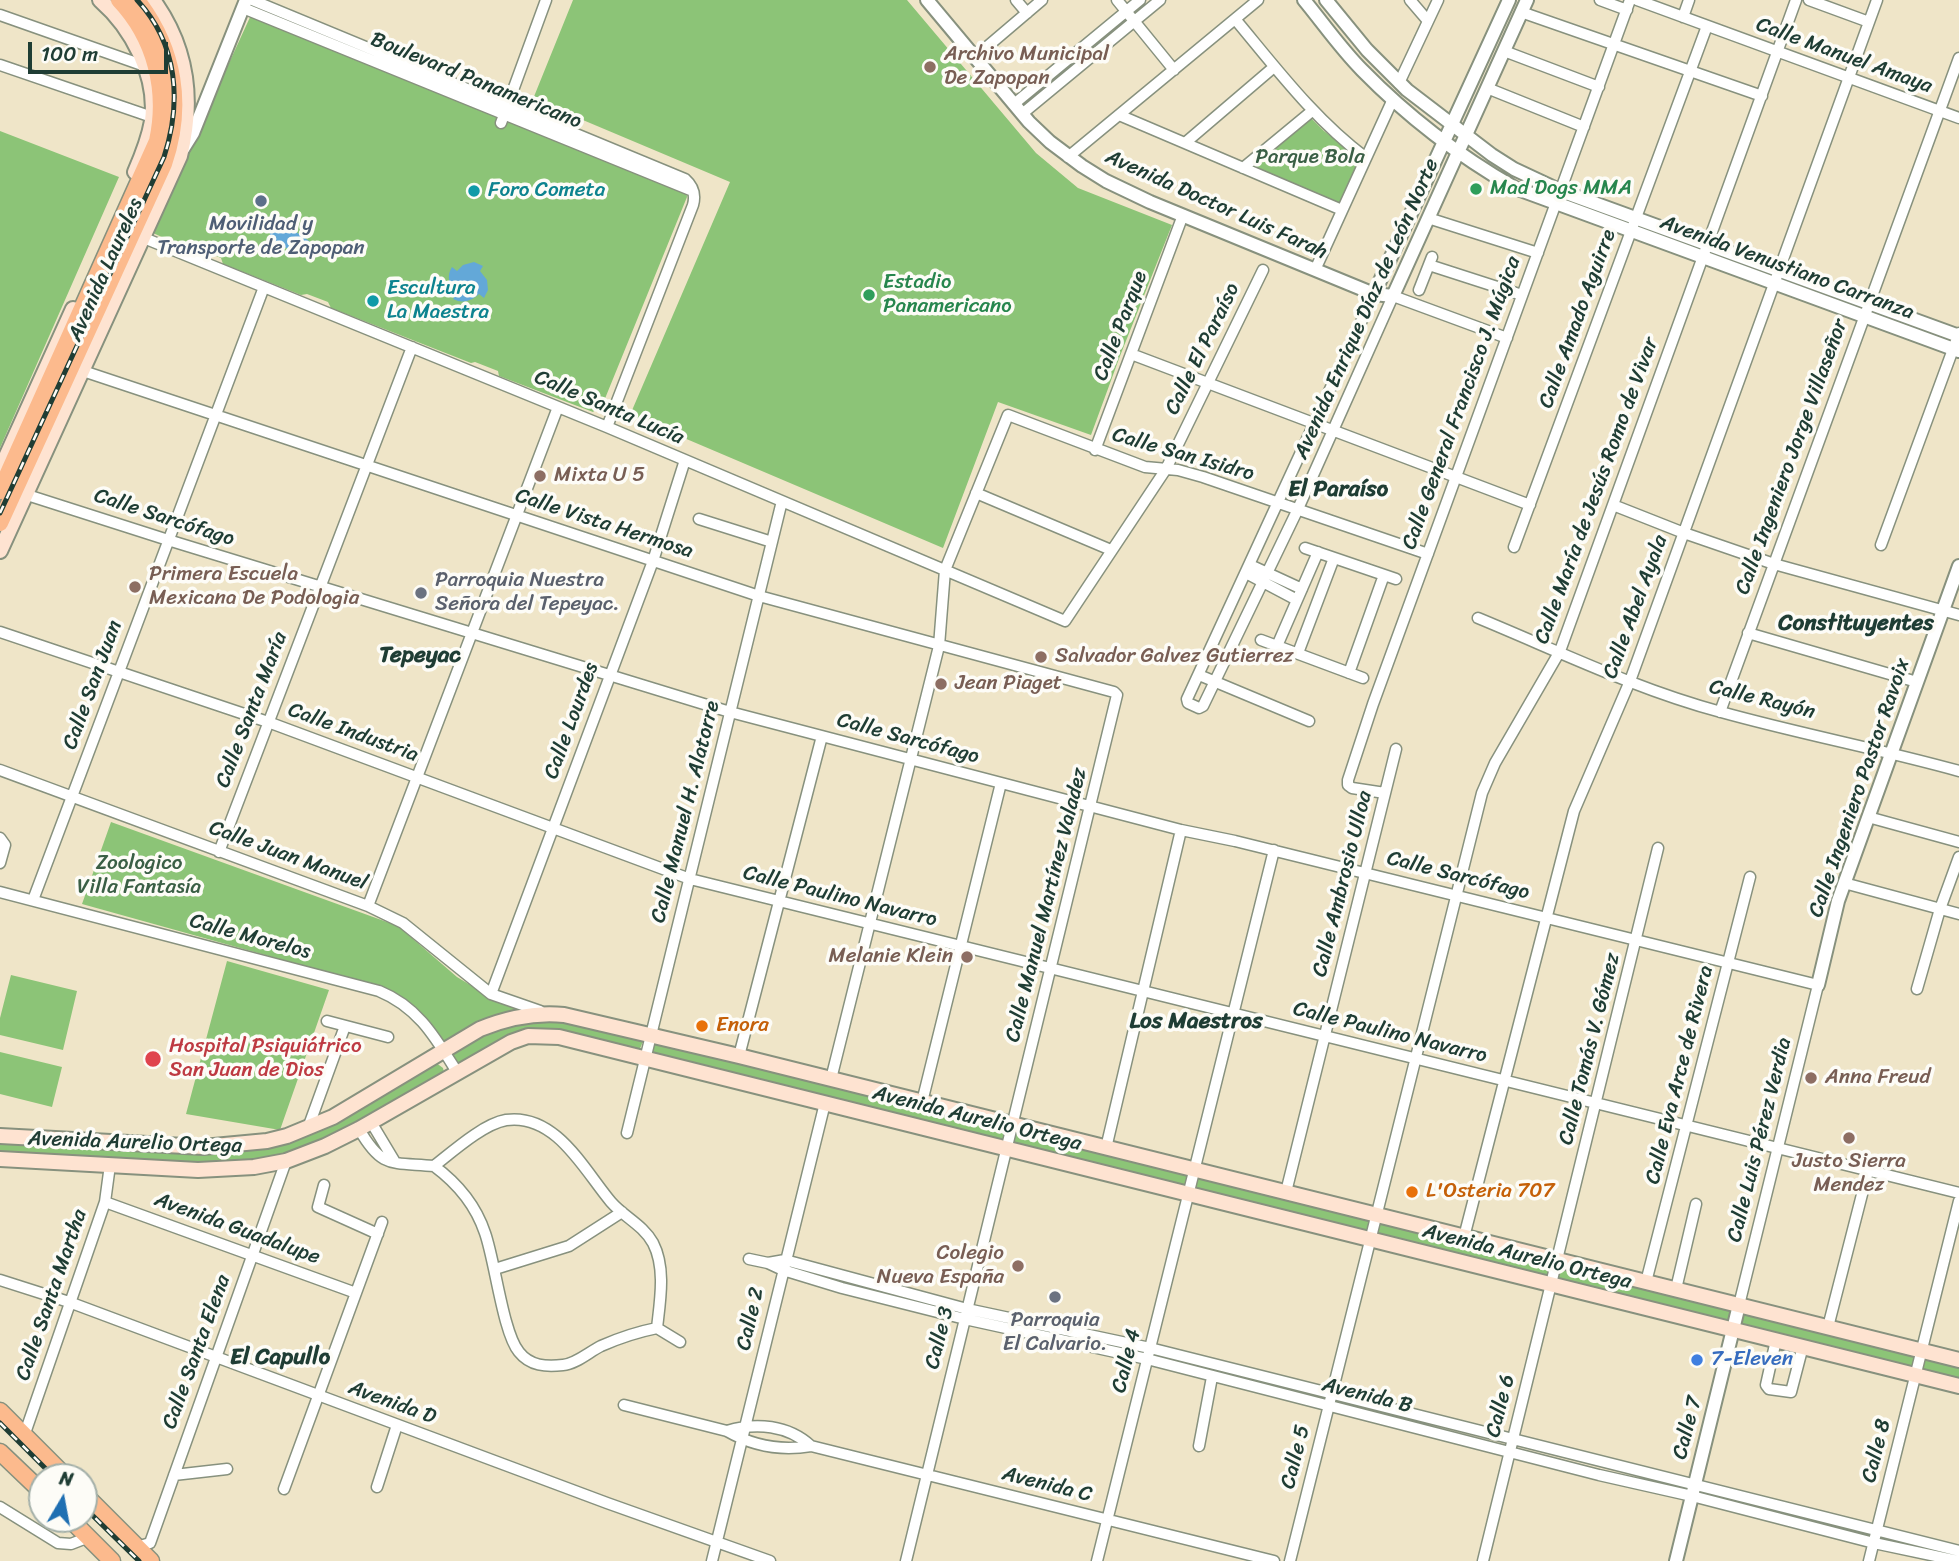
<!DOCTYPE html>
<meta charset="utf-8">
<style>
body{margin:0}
#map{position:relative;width:1959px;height:1561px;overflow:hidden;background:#efe5c8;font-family:Sriracha,sans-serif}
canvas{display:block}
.north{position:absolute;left:28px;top:1463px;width:70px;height:70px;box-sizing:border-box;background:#fdfcf7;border:2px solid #a4b0a9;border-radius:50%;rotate:10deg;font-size:19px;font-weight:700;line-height:28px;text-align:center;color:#1f3d34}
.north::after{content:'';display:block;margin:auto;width:24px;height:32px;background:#1f6fb2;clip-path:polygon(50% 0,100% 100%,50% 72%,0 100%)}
.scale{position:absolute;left:28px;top:42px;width:140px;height:32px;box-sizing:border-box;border:4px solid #1f3d34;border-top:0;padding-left:9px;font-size:21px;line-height:24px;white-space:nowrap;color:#1f3d34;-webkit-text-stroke:5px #fdfcf7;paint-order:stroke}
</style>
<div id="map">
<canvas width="1959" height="1561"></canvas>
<div class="north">N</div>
<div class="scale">100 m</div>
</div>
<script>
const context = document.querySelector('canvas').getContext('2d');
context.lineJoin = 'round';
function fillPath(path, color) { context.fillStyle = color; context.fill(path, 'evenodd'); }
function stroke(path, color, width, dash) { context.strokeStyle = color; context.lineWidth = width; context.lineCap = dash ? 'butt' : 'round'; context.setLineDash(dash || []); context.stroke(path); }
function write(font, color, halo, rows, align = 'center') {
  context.font = font + ' Sriracha,sans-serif'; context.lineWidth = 7; context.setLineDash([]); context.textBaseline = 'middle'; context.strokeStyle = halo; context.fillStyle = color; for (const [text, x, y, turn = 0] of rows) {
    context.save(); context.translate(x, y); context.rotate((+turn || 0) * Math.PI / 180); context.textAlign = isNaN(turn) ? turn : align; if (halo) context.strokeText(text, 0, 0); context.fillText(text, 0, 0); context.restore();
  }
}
const green = new Path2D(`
 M573,0H907L1036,153L1078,188L1172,225L1120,356L1091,435L998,402L943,548L630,415L730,182L533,99Z
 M251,15L686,189L687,197L604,401L593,412L499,376L498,371L475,362L471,363L331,308L328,302L307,294L301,295L223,264L221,258L197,248L195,252L153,233V229Z
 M1310,117L1324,131L1361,159L1340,203L1253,167Z
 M0,131L119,177L0,448Z
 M111,822L398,926L457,977L497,1001L525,1011L445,1045C424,1020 411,1000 380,987L82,904Z
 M227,961L329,990L280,1130L186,1114Z
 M11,975L77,991L63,1050L0,1035V1018Z
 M549,1016L644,1039L637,1056L527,1036L459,1070L450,1054L485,1032Z
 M659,1040L1002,1128L1005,1130L1004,1139L1001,1146L650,1056L653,1046Z
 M0,1052L62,1067L52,1107L0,1094Z
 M435,1062L443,1068L445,1076L317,1147L242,1166L0,1156V1140L255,1146Z
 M1021,1131L1187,1172V1187L1010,1148C1010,1139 1012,1133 1021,1131Z
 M1203,1177L1546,1264L1549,1267V1277L1544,1282L1194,1191L1198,1179Z
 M1560,1267L1726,1308L1731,1313L1729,1325L1556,1284L1555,1274Z
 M1745,1310L1959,1361V1385L1734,1329Z`);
const water = new Path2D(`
 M270,228L292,229L312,243L302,254L270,242Z
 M474,262L483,266L480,271L487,280L488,290L484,298L479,294C471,301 463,304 453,299L457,293C449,286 446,276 452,267L457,271L463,265Z`);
const minor = new Path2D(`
 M252,0L685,179C693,186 696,194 693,205L607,427
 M1016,0L1027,13
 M1117,0L1174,70
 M1410,0L1428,21
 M1600,0L1627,10
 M1637,0L1959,118
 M1809,0L1869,22
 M243,8L693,191
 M1521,12L1762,96
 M0,15L145,66
 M1683,17L1689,0
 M1235,19C1276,68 1314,119 1366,158
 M1504,51L1599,87
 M975,57L1042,0
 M0,65L155,118
 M1399,83L1438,0
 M1487,88L1584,127
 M1014,104L1140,0
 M1022,114L1160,0
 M1119,115L1342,210
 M501,123L546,0
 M1185,143L1274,67
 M1068,157L1258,0
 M1243,168L1312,111
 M1428,218L1538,253
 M139,236L607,427L1065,621L1166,469L1263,270
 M1429,265L1522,295
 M1315,270L1393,99
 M1419,290L1432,257
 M1374,294L1187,699L1188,703L1199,708L1203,706L1297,511L1393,296L1507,338
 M1131,354L1530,505
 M83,371L759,596L1114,692L1117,695L906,1561
 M1095,450L1183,215
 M21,493L168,540L730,712L1181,830L1235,841L1818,985L1739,1305
 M976,493L1111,550
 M1613,505L1684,533L1774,564L1959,615
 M699,519L772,542
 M1881,545L1959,333
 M1514,547L1707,26
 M1305,548L1396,579
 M1250,565L1302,589
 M1246,573L1297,600
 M1478,618C1558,651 1638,690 1721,712C1800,734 1880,749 1959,771
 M0,632L268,722L690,879L1959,1193
 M1748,633L1917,682
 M1261,640L1363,678
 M1277,646L1318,552
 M1298,653L1334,558
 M1349,673L1384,575
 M1199,675L1309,721
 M1720,712L1959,58
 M0,770L368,906L403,923L491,994L540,1011
 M1385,793L1352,788L1348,785V780L1373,704L1630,0
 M1868,817L1959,842
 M0,838L5,845L0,863
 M219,852L412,347
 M1844,883L1959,914
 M0,892L379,991C418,1007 435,1037 457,1072
 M33,900L264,287
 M368,906L558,407
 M1917,989L1940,909L1959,857
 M491,994L653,561L685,460
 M327,1021L388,1037
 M739,1056L822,736
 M831,1079L939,646L945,570L1008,415L1145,467L1178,470L1203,477L1428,554
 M922,1102L1001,783
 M371,1122L395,1162
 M308,1128L345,1026
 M359,1129C382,1169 391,1162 434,1166C452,1152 483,1124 506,1120C556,1113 584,1170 611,1202C624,1217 643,1225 653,1243C666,1268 660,1301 657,1328
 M627,1133L782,501
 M1106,1148L1181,830
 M434,1166C457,1183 476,1206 485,1233C495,1261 503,1333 519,1352C530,1366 546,1367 563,1365C576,1364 589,1352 601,1346C619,1338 637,1332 657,1328L680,1342
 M324,1185L318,1207L378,1234
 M1286,1192L1396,749
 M105,1202L356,1293
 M1464,1237L1574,811L1630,681L1877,0
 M749,1259L768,1263L783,1270L842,1288L965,1319L1147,1359L1599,1475L1692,1496L1874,1543L1959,1561
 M768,1263L785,1260L967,1309L1150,1348L1959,1551
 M495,1269L569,1246L622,1212
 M0,1280L69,1302L607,1503L770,1561
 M1646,1282L1750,877
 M1676,1289L1696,1204
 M1828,1327L1868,1171
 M1776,1340L1766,1385L1769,1389L1791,1392L1803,1346
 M624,1405L727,1431C753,1446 782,1451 811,1446L1274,1561
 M727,1431C756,1422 788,1425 811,1446
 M24,1436L105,1202L110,1165
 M1199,1446L1212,1377
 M174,1475L227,1469
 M377,1487L397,1425
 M284,1489L382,1222
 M0,1507L58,1543L71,1544L89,1537
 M137,1547L150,1543L286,1161
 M712,1561L825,1103
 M1097,1561L1274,850
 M1290,1561L1482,793L1495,763L1560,651L1796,0
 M1483,1561L1658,848
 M1869,1561L1959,1201`);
const tertiary = new Path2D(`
 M927,0L1029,122L1050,142L1082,166L1106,181L1150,202L1374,294L1393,296L1527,0
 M1304,0C1323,23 1341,49 1362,70C1408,117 1459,156 1515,188L1959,351
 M1326,0L1367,50L1407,90L1492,155L1514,169L1561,191L1959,336
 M183,149L193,133L246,0
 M1374,294L1509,0
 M1818,985L1838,901L1959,566
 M1676,1561L1739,1305`);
const secondary = new Path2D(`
 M100,0C132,28 158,76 152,121C149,138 142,156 135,172
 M0,470L73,309
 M0,551L180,156C194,100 187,47 153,0
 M0,1136L203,1147L267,1141L287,1136L333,1117L480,1029C507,1018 534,1012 564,1015L739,1056L1959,1360
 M0,1159L198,1170L254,1167L286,1161L325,1146L359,1129L511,1042L528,1036L559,1037L1959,1386`);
const primary = new Path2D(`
 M0,491L157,141C168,90 155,38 119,0
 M0,523L164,164C184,106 175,49 137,0
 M0,1411L66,1477
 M0,1452L42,1492
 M84,1494L151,1561
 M70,1519L112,1561`);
const rail = new Path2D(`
 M0,513L164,157C182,102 178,44 137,0
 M0,1423L54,1477
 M84,1507L139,1561`);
const markers = [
 [930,67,7,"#8d6e63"],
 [1476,189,7,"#2e9e5b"],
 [474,191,7,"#0f9aa8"],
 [261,201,7,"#5c6f8a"],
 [869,295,7,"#2e9e5b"],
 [373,301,7,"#0f9aa8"],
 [540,476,7,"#8d6e63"],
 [135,587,7,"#8d6e63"],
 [421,593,7,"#6b7280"],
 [1041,657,7,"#8d6e63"],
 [941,684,7,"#8d6e63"],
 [967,957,7,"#8d6e63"],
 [702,1026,7,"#e8710a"],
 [153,1059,9,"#e0444e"],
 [1811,1078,7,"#8d6e63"],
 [1849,1138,7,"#8d6e63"],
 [1412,1192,7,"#e8710a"],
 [1018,1266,7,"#8d6e63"],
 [1055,1297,7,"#6b7280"],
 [1697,1360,7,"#3f7fe0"]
];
const educationNames = [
 ["Archivo Municipal",944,55],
 ["De Zapopan",944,79],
 ["Mixta U 5",554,476],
 ["Primera Escuela",149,575],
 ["Mexicana De Podologia",149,599],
 ["Salvador Galvez Gutierrez",1055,657],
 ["Jean Piaget",955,684],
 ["Melanie Klein",953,957,"right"],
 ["Anna Freud",1825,1078],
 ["Justo Sierra",1849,1162,"center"],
 ["Mendez",1849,1186,"center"],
 ["Colegio",1004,1254,"right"],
 ["Nueva España",1004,1278,"right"]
];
const streetNames = [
 ["Calle Manuel Amaya",1844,56,20],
 ["Boulevard Panamericano",476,81,22],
 ["Avenida Doctor Luis Farah",1216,205,24],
 ["Avenida Venustiano Carranza",1787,268,20],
 ["Avenida Laureles",106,270,-66],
 ["Avenida Enrique Díaz de León Norte",1367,309,-66],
 ["Calle Amado Aguirre",1578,319,-70],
 ["Calle Parque",1121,326,-69],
 ["Calle El Paraíso",1203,349,-64],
 ["Calle General Francisco J. Múgica",1462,403,-70],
 ["Calle Santa Lucía",609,408,23],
 ["Calle San Isidro",1183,455,16],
 ["Calle Ingeniero Jorge Villaseñor",1792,457,-70],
 ["Calle María de Jesús Romo de Vivar",1597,491,-70],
 ["Calle Sarcófago",164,518,18],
 ["Calle Vista Hermosa",604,524,18],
 ["Calle Abel Ayala",1636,607,-70],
 ["Calle San Juan",93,685,-70],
 ["Calle Rayón",1762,700,14],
 ["Calle Santa María",252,710,-69],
 ["Calle Lourdes",572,721,-70],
 ["Calle Industria",353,733,20],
 ["Calle Sarcófago",908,739,15],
 ["Calle Ingeniero Pastor Ravoix",1860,788,-71],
 ["Calle Manuel H. Alatorre",686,812,-76],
 ["Calle Juan Manuel",288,856,20],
 ["Calle Sarcófago",1458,876,14],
 ["Calle Ambrosio Ulloa",1343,884,-76],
 ["Calle Paulino Navarro",840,897,14],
 ["Calle Manuel Martínez Valadez",1047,905,-76],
 ["Calle Morelos",250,937,15],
 ["Calle Paulino Navarro",1390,1033,14],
 ["Calle Tomás V. Gómez",1590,1049,-76],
 ["Calle Eva Arce de Rivera",1680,1075,-76],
 ["Avenida Aurelio Ortega",977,1119,14],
 ["Calle Luis Pérez Verdia",1760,1140,-76],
 ["Avenida Aurelio Ortega",135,1143,2],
 ["Avenida Guadalupe",237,1229,20],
 ["Avenida Aurelio Ortega",1527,1257,14],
 ["Calle Santa Martha",52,1295,-71],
 ["Calle 2",751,1319,-77],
 ["Calle 3",940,1338,-76],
 ["Calle Santa Elena",197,1352,-70],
 ["Calle 4",1127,1361,-76],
 ["Avenida B",1367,1396,14],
 ["Avenida D",392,1403,20],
 ["Calle 6",1501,1406,-76],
 ["Calle 7",1688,1428,-76],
 ["Calle 8",1877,1451,-76],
 ["Calle 5",1296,1457,-76],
 ["Avenida C",1047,1485,14]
];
const parkNames = [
 ["Parque Bola",1310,158],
 ["Zoologico",139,864],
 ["Villa Fantasía",139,888]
];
const leisureNames = [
 ["Mad Dogs MMA",1490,189],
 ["Estadio",883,283],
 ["Panamericano",883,307]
];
const cultureNames = [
 ["Foro Cometa",488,191],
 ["Escultura",387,289],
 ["La Maestra",387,313]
];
const serviceNames = [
 ["Movilidad y",261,225],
 ["Transporte de Zapopan",261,249]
];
const worshipNames = [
 ["Parroquia Nuestra",435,581],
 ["Señora del Tepeyac.",435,605],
 ["Parroquia",1055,1321,"center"],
 ["El Calvario.",1055,1345,"center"]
];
const foodNames = [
 ["Enora",716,1026],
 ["L'Osteria 707",1426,1192]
];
const healthNames = [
 ["Hospital Psiquiátrico",169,1047],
 ["San Juan de Dios",169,1071]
];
const shopNames = [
 ["7-Eleven",1711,1360]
];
const neighbourhoodNames = [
 ["El Paraíso",1338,490],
 ["Constituyentes",1856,624],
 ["Tepeyac",420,656],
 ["Los Maestros",1196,1022],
 ["El Capullo",280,1358]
];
fillPath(green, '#8cc477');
fillPath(water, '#63a8d8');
stroke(minor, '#87917e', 13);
stroke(tertiary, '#87917e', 16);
stroke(secondary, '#87917e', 18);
stroke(primary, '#87917e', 19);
stroke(minor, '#fff', 10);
stroke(tertiary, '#fff', 12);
stroke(secondary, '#fee3d1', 14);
stroke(primary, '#fcba8d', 16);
stroke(rail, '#1f3d34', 5);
stroke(rail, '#fdfcf7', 2.5, [8]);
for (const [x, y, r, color] of markers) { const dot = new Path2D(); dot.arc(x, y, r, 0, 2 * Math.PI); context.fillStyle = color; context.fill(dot); stroke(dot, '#fdfcf7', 2.5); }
write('21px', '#785e54', '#fdfcf7', educationNames, 'left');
write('21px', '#1f3d34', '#fdfcf7', streetNames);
write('21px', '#3a5f45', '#fdfcf7', parkNames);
write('21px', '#27864d', '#fdfcf7', leisureNames, 'left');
write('21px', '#0d838f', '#fdfcf7', cultureNames, 'left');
write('21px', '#4e5e75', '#fdfcf7', serviceNames);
write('21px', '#5b616d', '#fdfcf7', worshipNames, 'left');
write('21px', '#c56008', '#fdfcf7', foodNames, 'left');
write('21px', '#be3a42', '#fdfcf7', healthNames, 'left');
write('21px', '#366cbe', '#fdfcf7', shopNames, 'left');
write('bold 23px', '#1f3d34', '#fdfcf7', neighbourhoodNames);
</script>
